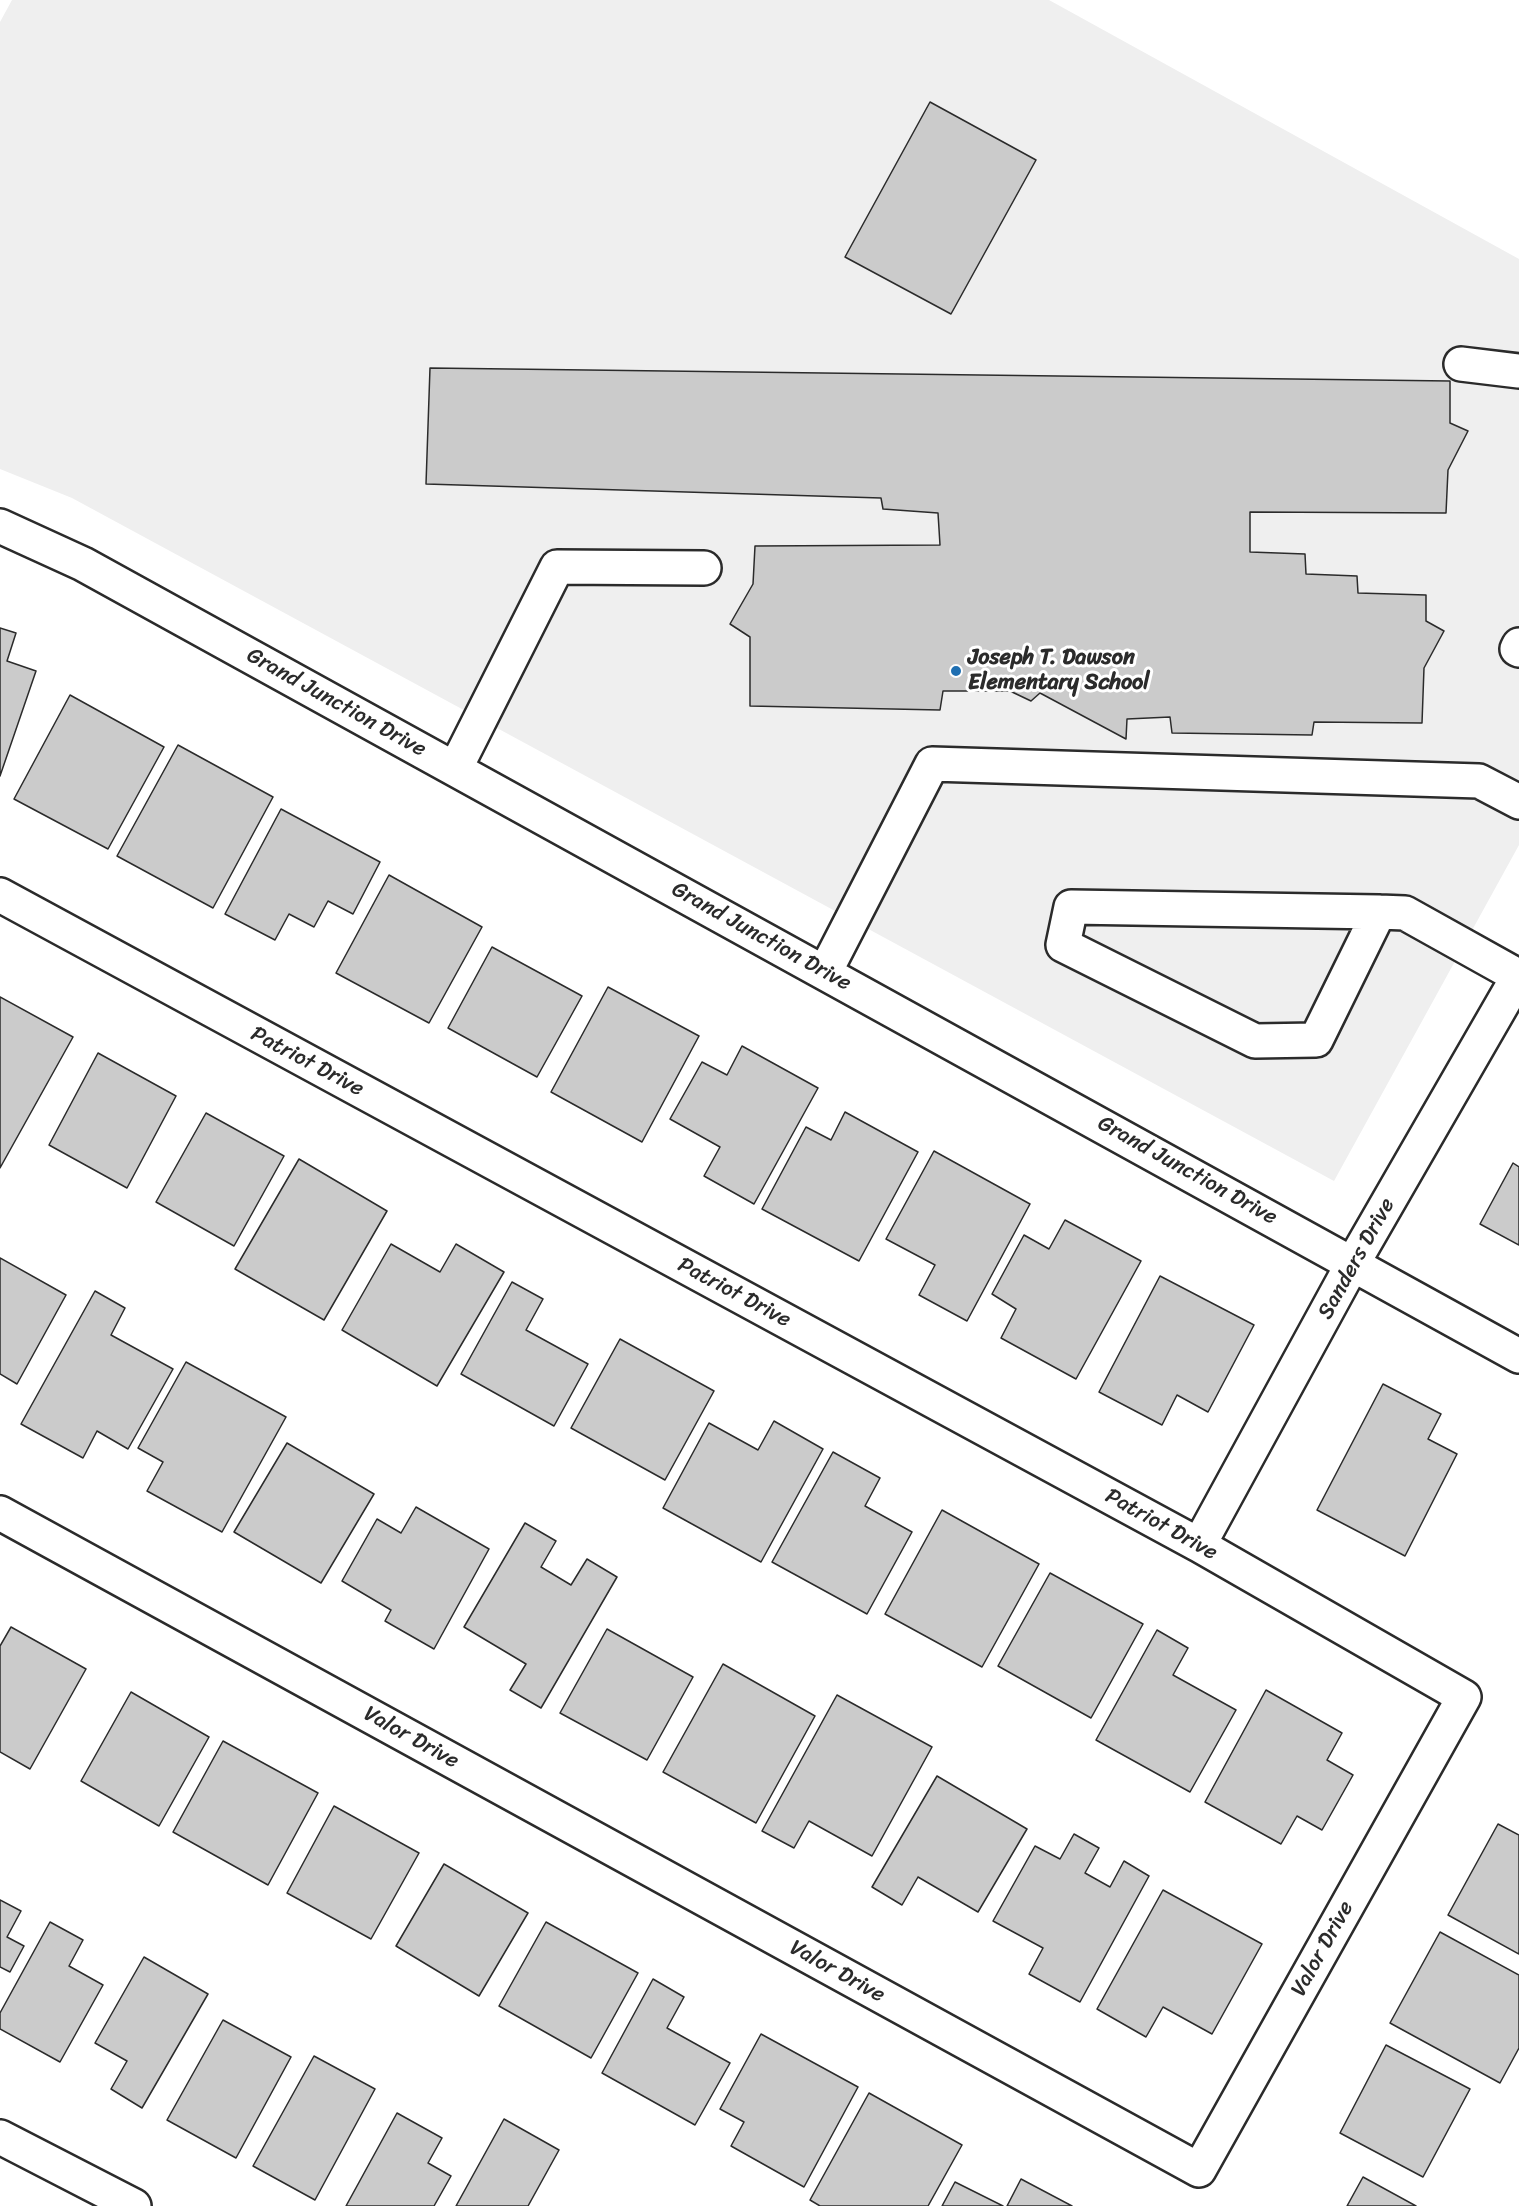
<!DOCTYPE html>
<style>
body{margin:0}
canvas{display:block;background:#fff}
</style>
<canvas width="1519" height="2206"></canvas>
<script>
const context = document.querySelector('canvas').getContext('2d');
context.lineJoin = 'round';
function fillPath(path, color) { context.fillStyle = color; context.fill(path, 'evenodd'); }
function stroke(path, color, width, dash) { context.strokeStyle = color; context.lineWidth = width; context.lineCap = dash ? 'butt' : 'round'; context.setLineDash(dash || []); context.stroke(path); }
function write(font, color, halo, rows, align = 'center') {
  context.font = font + ' Sriracha,sans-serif'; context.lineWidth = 6; context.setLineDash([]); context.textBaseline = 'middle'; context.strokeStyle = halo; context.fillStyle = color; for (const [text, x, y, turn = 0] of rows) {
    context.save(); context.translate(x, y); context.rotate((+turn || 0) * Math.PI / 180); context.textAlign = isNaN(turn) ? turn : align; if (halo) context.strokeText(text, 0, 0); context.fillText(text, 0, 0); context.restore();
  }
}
const built = new Path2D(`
 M12,0H1049L1519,259V845L1334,1181L72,498L0,469V22Z`);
const building = new Path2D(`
 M930,102L1036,160L951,314L845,257Z
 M430,368L1450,381V423L1468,431L1448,470L1446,513L1250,512V552L1305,554L1306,574L1357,576L1358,593L1426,595V621L1444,631L1424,668L1422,723L1314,722L1312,735L1172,733L1170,717L1127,719L1126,739L1040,693L1031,701L1010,691H943L940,710L750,706V637L730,624L753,584L755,546L940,545L938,513L883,509L881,498L426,484Z
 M0,628L16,633L7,661L36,671L0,776Z
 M70,695L164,747L108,849L14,799Z
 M178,745L273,797L213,908L117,856Z
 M281,809L380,862L353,914L328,901L314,927L289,914L275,940L225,914Z
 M389,875L482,927L429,1023L336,973Z
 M492,947L582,996L537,1077L448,1028Z
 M608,987L699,1036L642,1142L551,1092Z
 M0,997L73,1037L0,1168Z
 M742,1046L818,1088L754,1204L704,1176L720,1147L670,1119L702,1062L727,1075Z
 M98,1053L176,1096L127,1188L49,1145Z
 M845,1112L918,1152L859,1261L762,1209L806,1127L831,1140Z
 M206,1113L284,1156L234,1246L156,1202Z
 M934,1151L1030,1204L967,1321L919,1295L935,1265L886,1239Z
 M299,1159L387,1211L324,1320L235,1269Z
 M1513,1163L1519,1167V1245L1480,1224Z
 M1065,1220L1141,1261L1076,1379L1001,1338L1016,1309L992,1294L1024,1235L1049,1249Z
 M391,1244L440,1272L456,1244L504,1272L437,1386L342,1330Z
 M0,1258L66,1295L17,1384L0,1374Z
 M1160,1276L1254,1325L1208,1412L1177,1395L1162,1425L1099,1392Z
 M512,1282L543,1299L526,1330L588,1364L554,1426L461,1374Z
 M95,1291L125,1308L111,1335L173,1369L128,1449L97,1431L83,1458L21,1424Z
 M620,1339L714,1391L665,1480L571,1428Z
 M186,1362L286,1417L222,1532L147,1491L163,1462L138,1448Z
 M1383,1384L1441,1414L1428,1439L1457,1454L1405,1556L1317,1510Z
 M774,1421L823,1449L761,1562L663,1508L709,1423L758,1450Z
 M287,1443L374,1494L321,1583L234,1532Z
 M833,1452L880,1478L865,1506L912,1532L867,1614L772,1562Z
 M416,1507L489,1549L434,1649L385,1621L391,1610L342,1581L377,1519L401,1533Z
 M942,1510L1039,1564L982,1667L885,1614Z
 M525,1523L556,1541L541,1567L571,1585L587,1559L617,1577L541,1708L510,1690L526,1664L464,1627Z
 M1050,1573L1143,1624L1091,1718L998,1666Z
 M11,1627L86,1669L30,1769L0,1752V1646Z
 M607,1629L693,1677L647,1760L560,1713Z
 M1157,1630L1188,1648L1173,1675L1236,1710L1190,1792L1096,1740Z
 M723,1664L815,1716L756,1823L663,1772Z
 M1266,1690L1342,1733L1327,1760L1353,1775L1322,1830L1297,1816L1281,1844L1205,1802Z
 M131,1692L209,1737L159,1826L81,1781Z
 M837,1695L932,1747L872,1856L809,1821L794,1848L762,1831Z
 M223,1741L318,1793L268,1885L173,1832Z
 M937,1776L1027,1829L978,1912L918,1877L902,1905L872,1887Z
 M334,1806L419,1853L371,1939L287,1893Z
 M1498,1824L1519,1835V1954L1448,1915Z
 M1074,1834L1099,1848L1085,1873L1110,1887L1124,1861L1149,1876L1080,2002L1029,1974L1043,1948L993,1921L1035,1846L1060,1859Z
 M444,1864L528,1913L479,1996L396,1946Z
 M1163,1890L1262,1944L1212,2034L1163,2007L1146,2037L1097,2009Z
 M0,1900L21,1911L7,1937L24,1946L10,1972L0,1967Z
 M50,1922L83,1940L69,1966L103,1985L60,2062L0,2029V2013Z
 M546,1922L638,1973L591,2058L499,2006Z
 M1440,1932L1519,1975V2048L1500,2083L1390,2023Z
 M144,1957L208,1994L142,2108L111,2089L127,2061L95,2043Z
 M653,1979L684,1997L667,2028L730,2063L695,2125L602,2073Z
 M223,2020L291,2057L236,2158L167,2120Z
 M761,2034L858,2087L804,2187L731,2146L744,2122L720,2109Z
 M1386,2045L1470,2089L1423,2177L1340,2133Z
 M314,2056L375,2089L315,2200L253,2166Z
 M869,2093L962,2145L928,2206H820L810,2200Z
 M397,2113L442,2138L428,2163L451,2176L434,2206H346Z
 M504,2119L559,2150L528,2206H456Z
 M1363,2177L1416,2206H1347Z
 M1021,2179L1072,2206H1007Z
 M955,2182L1003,2206H942Z`);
const minor = new Path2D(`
 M1461,364L1519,371
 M0,526L83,564L1519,1356
 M1519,645L1517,649L1519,650
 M455,769L557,567L704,568
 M0,895L1199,1545L1464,1697L1199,2170L0,1513
 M1379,912L1316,1040L1255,1041L1063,945L1071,907L1379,912L1405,913L1518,976
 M825,972L932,764L1479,781L1519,802
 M1199,1545L1353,1263L1519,975
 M0,2137L134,2206`);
const markers = [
 [956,671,6,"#1f6fb2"]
];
const poiNames = [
 ["Joseph T. Dawson",968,658],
 ["Elementary School",968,683]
];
const streetNames = [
 ["Grand Junction Drive",336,703,29],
 ["Grand Junction Drive",761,937,29],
 ["Patriot Drive",307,1062,28],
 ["Grand Junction Drive",1187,1171,29],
 ["Sanders Drive",1357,1259,-61],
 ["Patriot Drive",734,1293,28],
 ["Patriot Drive",1161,1525,29],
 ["Valor Drive",411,1738,29],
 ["Valor Drive",1323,1949,-61],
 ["Valor Drive",837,1972,29]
];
fillPath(built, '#efefef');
fillPath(building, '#cbcbcb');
stroke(building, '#2b2b2b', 1.5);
stroke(minor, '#2b2b2b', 38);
stroke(minor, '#fff', 33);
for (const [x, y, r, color] of markers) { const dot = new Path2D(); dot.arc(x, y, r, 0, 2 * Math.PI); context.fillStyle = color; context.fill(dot); stroke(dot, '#fff', 2); }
write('bold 22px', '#2b2b2b', '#fff', poiNames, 'left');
write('22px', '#2b2b2b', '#fff', streetNames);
</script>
